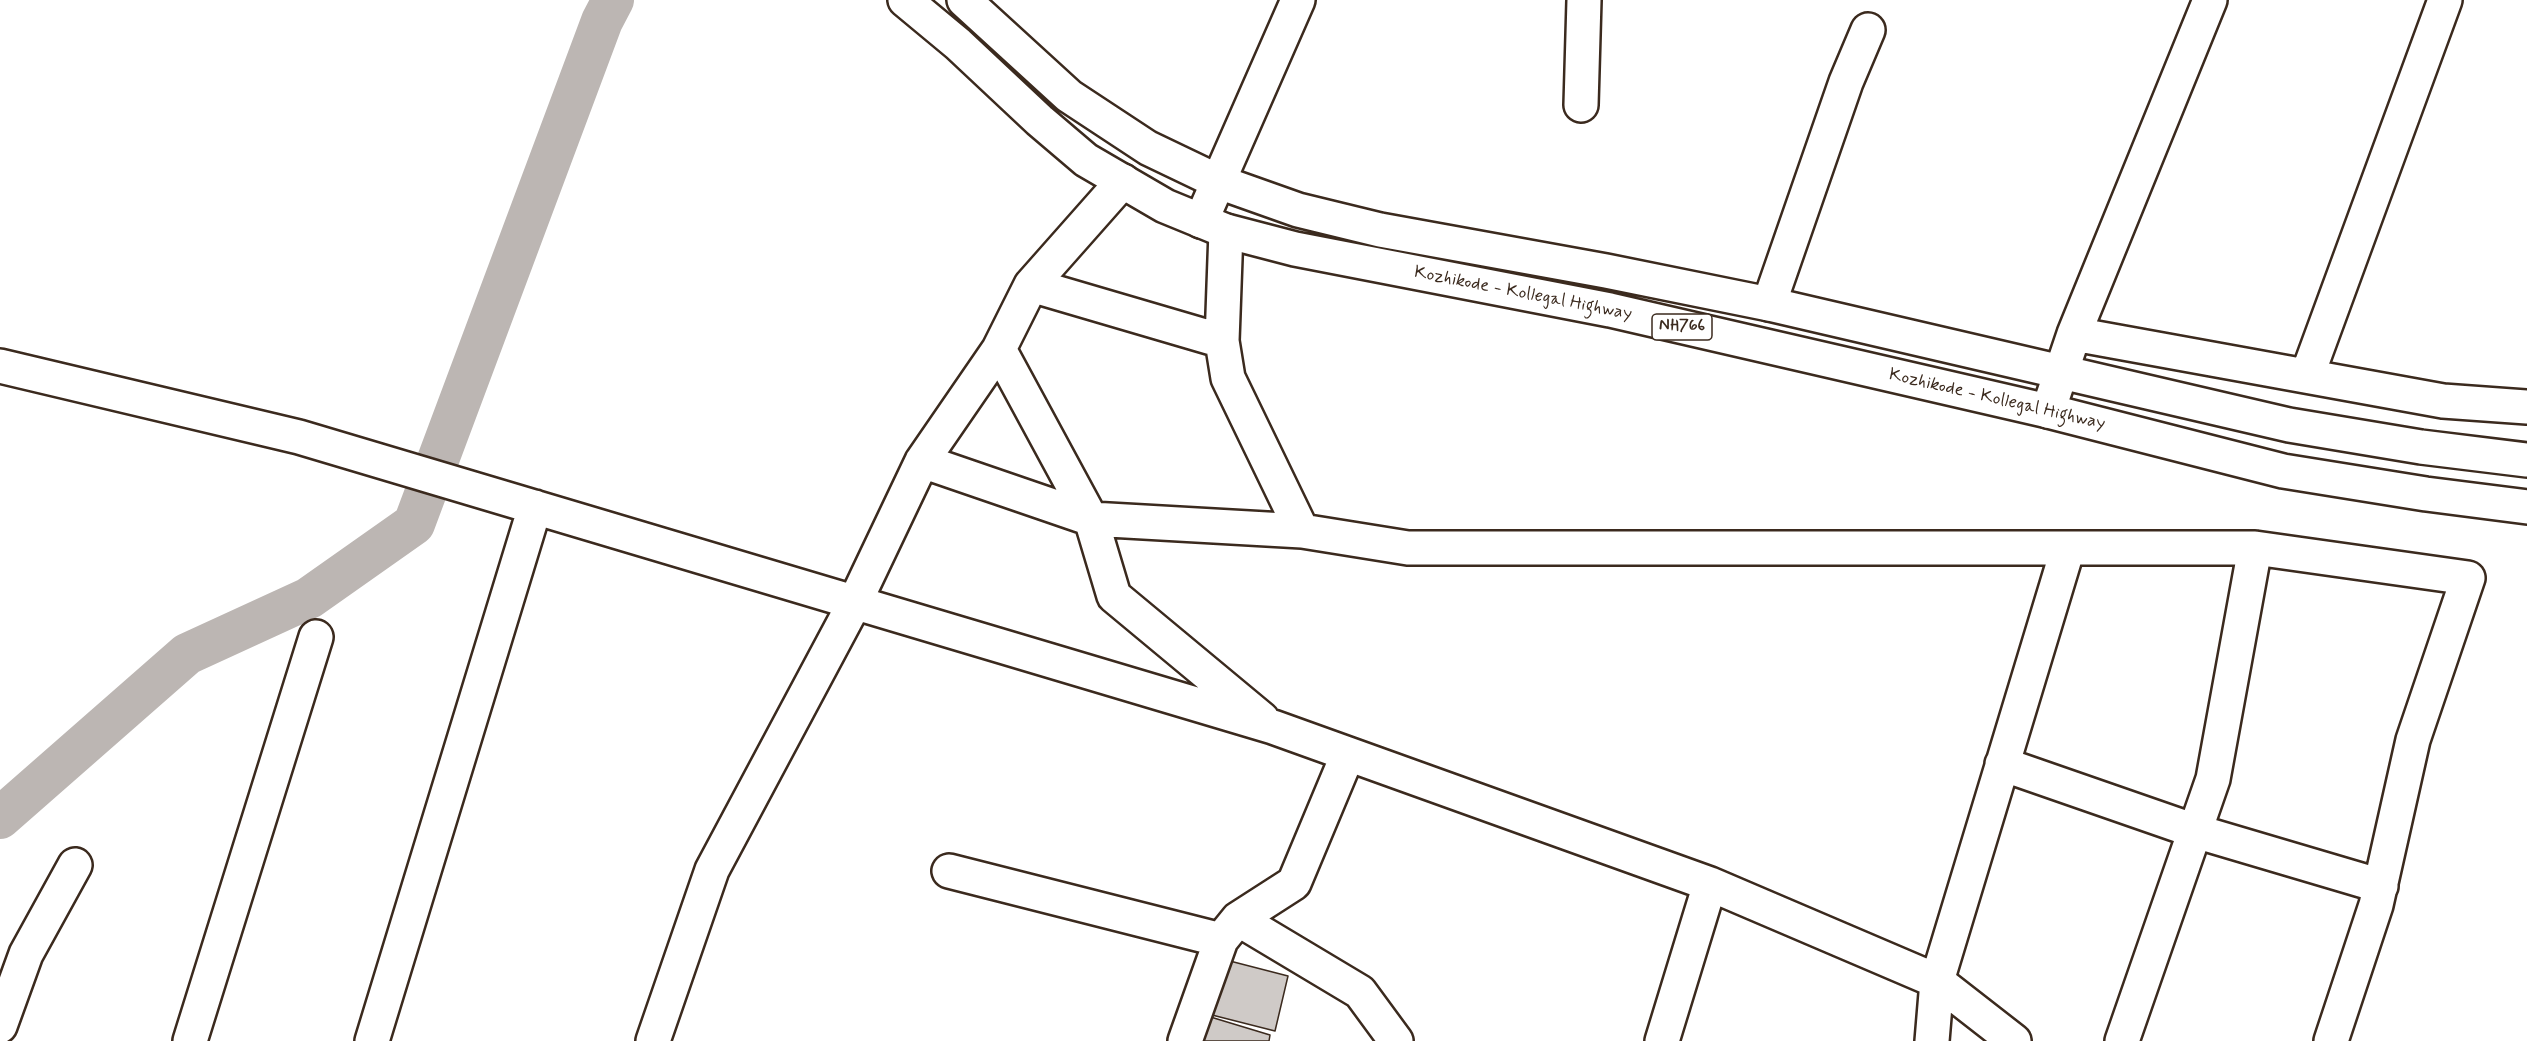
<!DOCTYPE html>
<style>
body{margin:0}
canvas{display:block;background:#fff}
</style>
<canvas width="2527" height="1041"></canvas>
<script>
const context = document.querySelector('canvas').getContext('2d');
context.lineJoin = 'round';
function stroke(path, color, width, dash) { context.strokeStyle = color; context.lineWidth = width; context.lineCap = dash ? 'butt' : 'round'; context.setLineDash(dash || []); context.stroke(path); }
function fillPath(path, color) { context.fillStyle = color; context.fill(path, 'evenodd'); }
function write(font, color, halo, rows, align = 'center') {
  context.font = font + ' Mynerve,sans-serif'; context.lineWidth = 5; context.setLineDash([]); context.textBaseline = 'middle'; context.strokeStyle = halo; context.fillStyle = color; for (const [text, x, y, turn = 0] of rows) {
    context.save(); context.translate(x, y); context.rotate((+turn || 0) * Math.PI / 180); context.textAlign = isNaN(turn) ? turn : align; if (halo) context.strokeText(text, 0, 0); context.fillText(text, 0, 0); context.restore();
  }
}
const canal = new Path2D(`
 M0,818L187,654L309,598L414,524L602,21L613,0`);
const building = new Path2D(`
 M1226,960L1288,976L1275,1031L1212,1015Z
 M1204,1015L1270,1035L1269,1041H1198Z`);
const minor = new Path2D(`
 M1581,105L1584,0
 M1123,181L1031,285L999,349L1091,519L1114,596L1262,719
 M1201,221L1298,0
 M1226,231L1222,341L1228,378L1302,531
 M1031,285L1222,341
 M1769,304L1846,82L1868,30
 M2074,334L2443,401L2527,407
 M0,366L299,437L1273,727L1710,884L1662,1041
 M2307,376L2445,0
 M2048,411L2074,334L2210,0
 M922,461L1091,519L1302,531L1408,548H2255L2468,578L2413,740L2376,905L2331,1041
 M2002,764L2195,831L2381,886
 M949,871L1221,940
 M1710,884L1937,981L2014,1041
 M1238,919L1360,992L1396,1041
 M0,1026L26,954L75,865
 M190,1041L316,637
 M372,1041L535,507
 M653,1041L712,870L854,604L922,461L999,349
 M1185,1041L1221,940L1238,919L1294,883L1348,754
 M1932,1041L1937,981L2068,548
 M2122,1041L2213,779L2255,548`);
const trunk = new Path2D(`
 M905,0L958,44L1039,120L1086,160L1165,206L1226,231L1295,249L1610,310L2048,411L2283,471L2426,494L2527,507
 M964,0L1069,96L1148,148L1219,182L1298,210L1380,230L1606,271L1769,304L2289,425L2421,447L2527,460`);
const shields = [
 [1682,327,60]
];
const shieldNames = [
 ["NH766",1682,327]
];
const streetNames = [
 ["Kozhikode - Kollegal Highway",1523,294,11],
 ["Kozhikode - Kollegal Highway",1997,400,13]
];
stroke(canal, '#bcb6b3', 42);
fillPath(building, '#cfcac7');
stroke(building, '#3b2a1e', 1.5);
stroke(minor, '#3b2a1e', 38);
stroke(trunk, '#3b2a1e', 38);
stroke(minor, '#fff', 33);
stroke(trunk, '#fff', 33);
for (const [x, y, w] of shields) { const box = new Path2D(); box.roundRect(x - w / 2, y - 13, w, 26, 4.5); context.fillStyle = '#fff'; context.fill(box); stroke(box, '#3b2a1e', 1.5); }
write('bold 16px', '#3b2a1e', null, shieldNames);
write('18px', '#3b2a1e', '#fff', streetNames);
</script>
